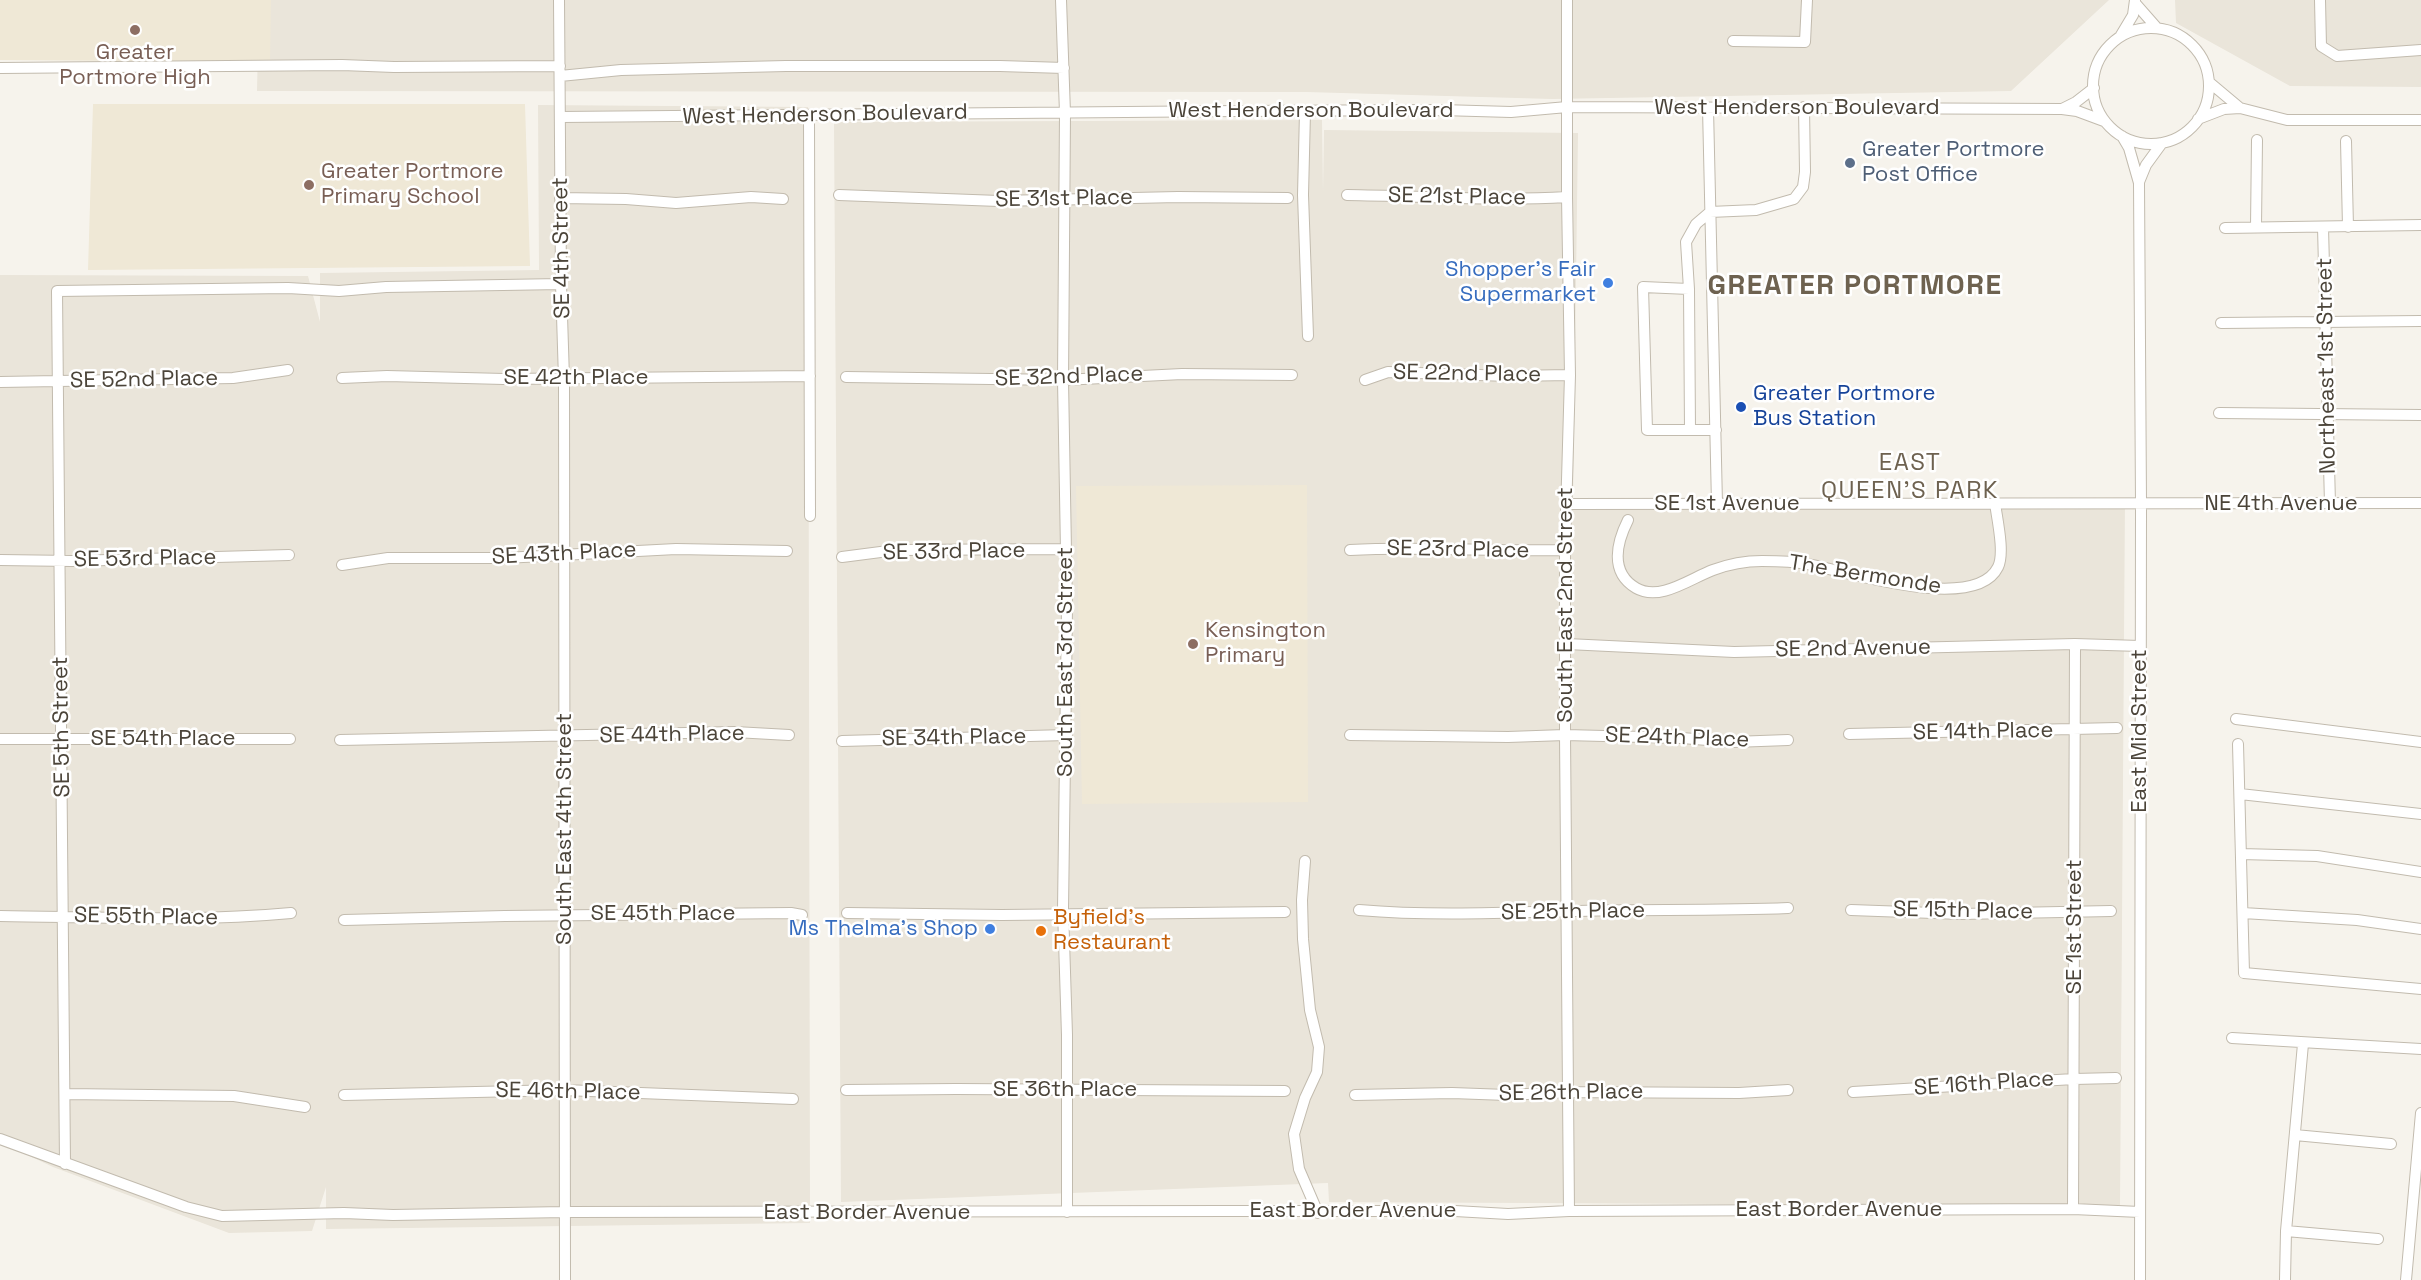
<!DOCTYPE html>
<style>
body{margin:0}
canvas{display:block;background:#f6f3ec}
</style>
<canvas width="2421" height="1280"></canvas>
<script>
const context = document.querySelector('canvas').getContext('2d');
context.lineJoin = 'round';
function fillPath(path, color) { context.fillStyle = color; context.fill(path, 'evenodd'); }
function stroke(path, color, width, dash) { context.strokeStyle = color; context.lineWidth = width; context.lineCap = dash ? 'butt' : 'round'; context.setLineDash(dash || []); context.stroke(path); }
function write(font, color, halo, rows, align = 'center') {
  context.font = font + ' "Space Grotesk",sans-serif'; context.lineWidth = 5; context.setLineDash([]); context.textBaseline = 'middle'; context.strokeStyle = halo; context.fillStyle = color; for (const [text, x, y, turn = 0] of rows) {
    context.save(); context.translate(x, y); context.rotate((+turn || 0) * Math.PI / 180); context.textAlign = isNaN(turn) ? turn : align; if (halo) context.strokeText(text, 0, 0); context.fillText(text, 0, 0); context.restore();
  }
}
const residential = new Path2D(`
 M259,0H2109L2011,91L1552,99L1306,92L257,91Z
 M2175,0H2421V87L2290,86L2176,23Z
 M538,105L808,107L810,1223L326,1229V1187L312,1231L229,1233L53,1167L0,1142V275L308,276L320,322V273L539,270Z
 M1322,120L1323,193L1324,130L1578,133L1573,502L2125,498L2120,1206L1329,1202L1328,1183L841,1202L834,122Z`);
const education = new Path2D(`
 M0,0H271L270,62L0,60Z
 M93,104H525L530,266L88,270Z
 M1307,485L1308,802L1082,804L1076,486Z`);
const minor = new Path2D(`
 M559,0L561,284L564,379L565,1280
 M1061,0L1065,113L1063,380L1067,608L1063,909L1067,1035V1212
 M1567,0V197L1570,375L1565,550V735L1569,1211
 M2320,0L2321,46L2337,56L2421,50
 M2135,3L2157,28
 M2093 86a58 58 0 1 1 116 0a58 58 0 1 1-116 0Z
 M2121,35L2133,15L2135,0
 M1733,41L1805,42L1807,0
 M0,68L342,65L394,67L560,66
 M560,76L621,70L786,66H1000L1064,68
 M2209,82L2240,108
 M1708,108L1717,504
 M2062,109L2076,102L2094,88
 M1305,112L1303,195L1308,336
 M809,115L810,516
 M561,117L1238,111L1441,110L1511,112L1567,107L2062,109L2077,111L2104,121
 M2198,119L2224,109L2240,108L2287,120H2421
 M2122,136L2129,148L2139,183L2141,503L2140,1280
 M2346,141L2348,227
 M2139,182L2146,165L2162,143
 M839,195L999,201L1178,197L1288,198
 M1347,195C1421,196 1494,201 1567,197
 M560,198L626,199L676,203L751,197L783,199
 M2256,227L2257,140
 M2323,227L2330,504
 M2225,228L2421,225
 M1689,289L1643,287L1647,430H1690L1689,289L1686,242L1696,224L1710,212L1756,210L1794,199L1803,187L1805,172L1804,107
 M2221,323L2421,321
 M846,377L1063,380L1182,374L1292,375
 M342,378L387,376L504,379L810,376
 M1365,380L1388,372L1509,376L1570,375
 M0,382L233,378L288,370
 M2219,413L2421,415
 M1690,430H1716
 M1566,504L2421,503
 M1628,520C1617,542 1609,572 1636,588C1660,602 1691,578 1713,570C1729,564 1745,561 1762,561C1777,561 1792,561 1807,564C1846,571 1975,614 1998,567C2005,553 1997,519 1995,503
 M1350,550C1422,546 1494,552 1565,550
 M842,557L896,550L1066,549
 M0,560L72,561L289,555
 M342,565L388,558H504L676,549L787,551
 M1567,644L1734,652L2075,644L2140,646
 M2236,719L2421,742
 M1849,734L2117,728
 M1350,735L1508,737L1565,735L1682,738L1733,742L1788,740
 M0,739H290
 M340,740L735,732L789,735
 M842,741L1067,735
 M2238,744L2244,973L2421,989
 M2240,794L2421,814
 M2241,854L2317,856L2421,872
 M1305,861L1302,900L1303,939L1310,1010L1319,1047L1317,1072L1305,1098L1294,1134L1299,1169L1318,1213
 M1359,910C1428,916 1499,913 1569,911C1642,909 1715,911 1788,908
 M1851,910L1961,914L2111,911
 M847,913L1002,915L1285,912
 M2243,913L2357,920L2421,929
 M0,916C97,917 194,922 291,913
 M344,920L505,916L791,913L802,915
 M2232,1038L2421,1049
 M846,1090L956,1089L1285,1091
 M1853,1092L2074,1079L2116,1078
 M65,1094L234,1096L305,1107
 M344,1095L564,1090L793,1099
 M1355,1095L1452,1093L1507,1095L1567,1092L1739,1093L1788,1090
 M2295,1135L2391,1144
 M0,1139L186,1207L222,1216L344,1213L393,1215L565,1212L1230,1211H1455L1508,1214L1569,1211L2073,1209L2140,1212
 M65,1164L57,291L288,288L339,291L386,287L561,284
 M2073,1209L2075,644
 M2286,1231L2378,1239
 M2285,1280L2286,1231L2303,1044
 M2406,1280L2421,1113`);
const markers = [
 [135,30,6,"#8d6e63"],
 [1850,163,6,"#5c6f8a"],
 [309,185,6,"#8d6e63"],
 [1608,283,6,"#3f7fe0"],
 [1741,407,6,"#1a4fb4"],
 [1193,644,6,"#8d6e63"],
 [990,929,6,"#3f7fe0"],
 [1041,931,6,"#e8710a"]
];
const educationNames = [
 ["Greater",135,53,"center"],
 ["Portmore High",135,78,"center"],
 ["Greater Portmore",321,172],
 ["Primary School",321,197],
 ["Kensington",1205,631],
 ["Primary",1205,656]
];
const streetNames = [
 ["West Henderson Boulevard",1797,108],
 ["West Henderson Boulevard",1311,111],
 ["West Henderson Boulevard",825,115,-1],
 ["SE 21st Place",1457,197,1],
 ["SE 31st Place",1064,199,-1],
 ["SE 4th Street",562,248,-91],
 ["Northeast 1st Street",2327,366,-91],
 ["SE 22nd Place",1467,374,1],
 ["SE 32nd Place",1069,377,-2],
 ["SE 42th Place",576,378],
 ["SE 52nd Place",144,380,-1],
 ["SE 1st Avenue",1727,504],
 ["NE 4th Avenue",2281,504],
 ["SE 23rd Place",1458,550,1],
 ["SE 33rd Place",954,552,-1],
 ["SE 43th Place",564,554,-3],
 ["SE 53rd Place",145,559,-1],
 ["The Bermonde",1865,575,9],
 ["South East 2nd Street",1566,605,-90],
 ["SE 2nd Avenue",1853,649,-1],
 ["South East 3rd Street",1066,662,-90],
 ["SE 5th Street",62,727,-91],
 ["East Mid Street",2140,731,-90],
 ["SE 14th Place",1983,732,-1],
 ["SE 44th Place",672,735,-1],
 ["SE 34th Place",954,738,-1],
 ["SE 24th Place",1677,738,2],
 ["SE 54th Place",163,739],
 ["South East 4th Street",565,829,-90],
 ["SE 15th Place",1963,911,1],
 ["SE 25th Place",1573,912,-1],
 ["SE 45th Place",663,914],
 ["SE 55th Place",146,917,1],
 ["SE 1st Street",2075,927,-90],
 ["SE 16th Place",1984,1084,-4],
 ["SE 36th Place",1065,1090],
 ["SE 46th Place",568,1092,1],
 ["SE 26th Place",1571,1093,-1],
 ["East Border Avenue",1839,1210],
 ["East Border Avenue",1353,1211],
 ["East Border Avenue",867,1213]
];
const serviceNames = [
 ["Greater Portmore",1862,150],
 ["Post Office",1862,175]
];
const shopNames = [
 ["Shopper's Fair",1596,270],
 ["Supermarket",1596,295],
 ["Ms Thelma's Shop",978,929]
];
const transitNames = [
 ["Greater Portmore",1753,394],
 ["Bus Station",1753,419]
];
const foodNames = [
 ["Byfield's",1053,918],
 ["Restaurant",1053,943]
];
const neighbourhoodNames = [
 ["EAST",1910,463],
 ["QUEEN'S PARK",1910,491]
];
const districtNames = [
 ["GREATER PORTMORE",1855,286]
];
fillPath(residential, '#eae5da');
fillPath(education, '#efe8d6');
stroke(minor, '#c2bbae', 12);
stroke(minor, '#fff', 10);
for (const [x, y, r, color] of markers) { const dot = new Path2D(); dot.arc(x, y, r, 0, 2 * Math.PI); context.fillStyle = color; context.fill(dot); stroke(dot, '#fff', 2); }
write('22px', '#785e54', '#fff', educationNames, 'left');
write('22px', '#4b4439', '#fff', streetNames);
write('22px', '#4e5e75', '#fff', serviceNames, 'left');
write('22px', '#366cbe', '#fff', shopNames, 'right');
write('22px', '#164399', '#fff', transitNames, 'left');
write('22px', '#c56008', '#fff', foodNames, 'left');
context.letterSpacing = '1.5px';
write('24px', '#6e6250', '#fff', neighbourhoodNames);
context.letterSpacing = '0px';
context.letterSpacing = '1.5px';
write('bold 28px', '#6e6250', '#fff', districtNames);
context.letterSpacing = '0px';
</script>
